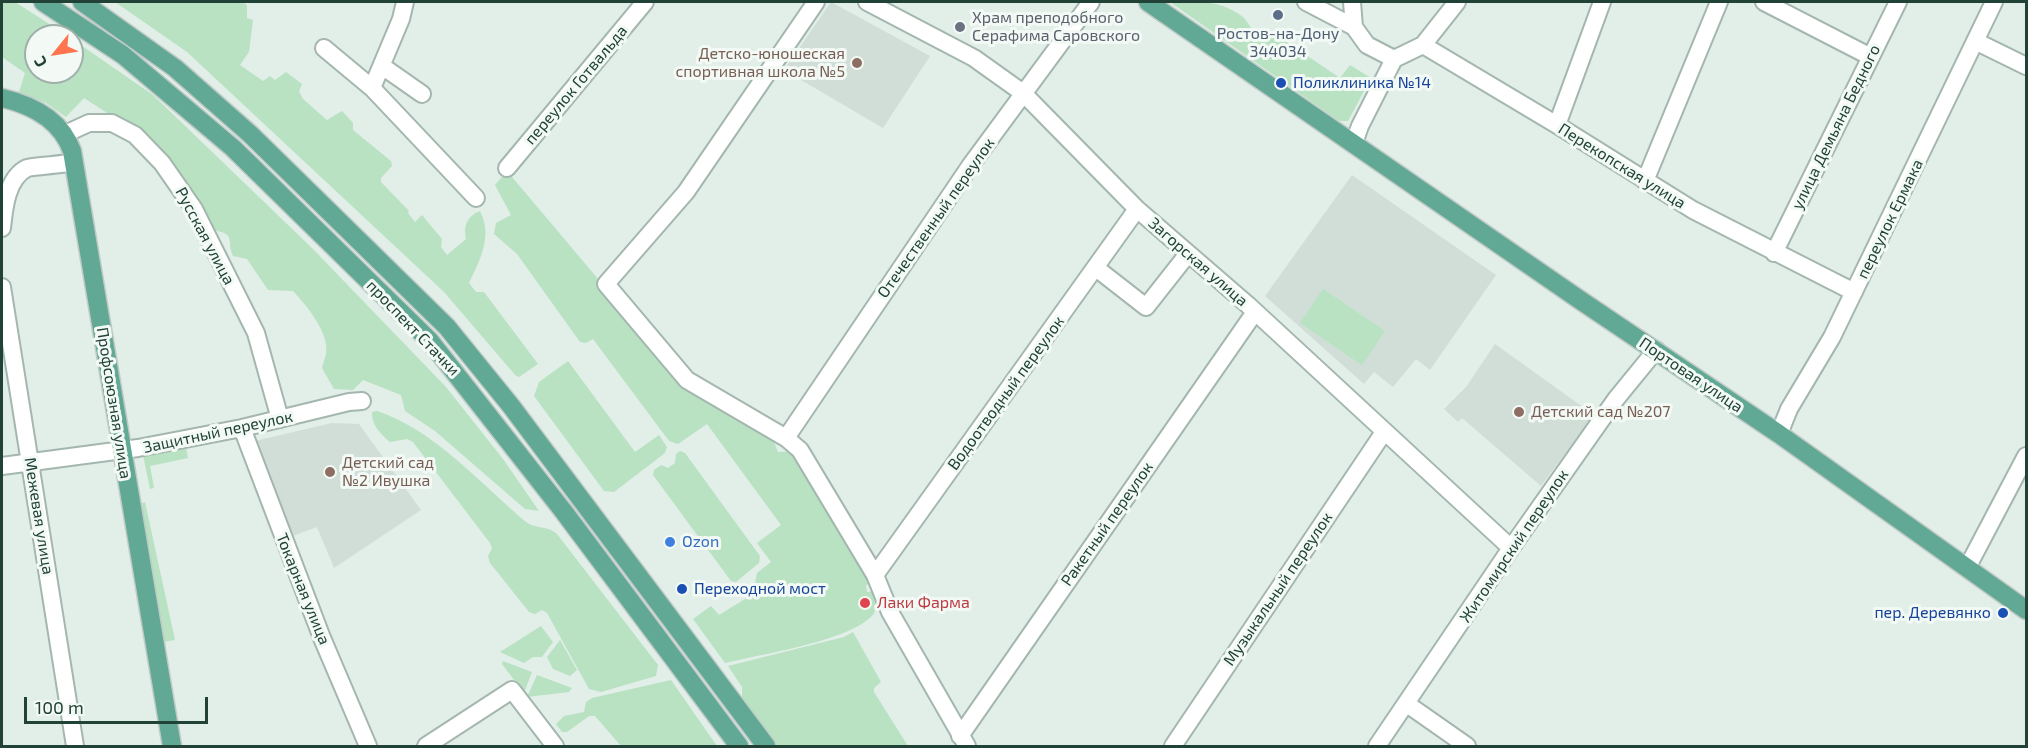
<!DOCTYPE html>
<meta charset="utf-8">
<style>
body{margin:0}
#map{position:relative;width:2028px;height:748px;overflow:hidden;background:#e2eee8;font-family:"Exo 2",sans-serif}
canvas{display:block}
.frame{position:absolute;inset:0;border:3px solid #204237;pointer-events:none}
.north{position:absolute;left:24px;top:24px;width:60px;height:60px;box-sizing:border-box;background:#f3faf6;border:2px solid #9fb0aa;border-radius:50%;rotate:240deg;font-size:16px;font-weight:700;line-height:24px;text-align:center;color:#204237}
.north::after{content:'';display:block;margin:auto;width:21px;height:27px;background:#ff754f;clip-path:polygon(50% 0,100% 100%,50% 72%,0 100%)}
.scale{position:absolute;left:24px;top:697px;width:184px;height:27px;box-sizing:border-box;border:3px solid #204237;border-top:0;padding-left:8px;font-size:18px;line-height:21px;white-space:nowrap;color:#204237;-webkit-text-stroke:4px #f3faf6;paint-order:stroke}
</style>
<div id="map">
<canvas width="2028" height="748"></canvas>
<div class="frame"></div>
<div class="north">С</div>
<div class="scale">100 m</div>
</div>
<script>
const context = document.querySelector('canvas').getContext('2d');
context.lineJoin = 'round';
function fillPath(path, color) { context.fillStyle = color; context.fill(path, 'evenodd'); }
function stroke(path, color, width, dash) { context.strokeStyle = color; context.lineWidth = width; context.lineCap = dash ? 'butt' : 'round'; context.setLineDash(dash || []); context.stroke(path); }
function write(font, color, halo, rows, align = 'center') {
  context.font = font + ' "Exo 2",sans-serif'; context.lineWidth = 6; context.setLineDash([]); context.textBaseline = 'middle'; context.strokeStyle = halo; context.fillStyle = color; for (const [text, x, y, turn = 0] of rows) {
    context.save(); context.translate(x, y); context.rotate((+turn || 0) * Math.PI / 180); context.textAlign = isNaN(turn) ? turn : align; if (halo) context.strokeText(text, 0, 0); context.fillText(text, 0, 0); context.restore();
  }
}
const built = new Path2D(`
 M831,2L930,56L883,128L784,70Z
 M1352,175L1496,275L1430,370L1416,359L1393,387L1374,372L1364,384L1265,296Z
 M1495,344L1594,415L1541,486L1462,418L1458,422L1444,409L1466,387Z
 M332,423L359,424L421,510L334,568L317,527L290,537L255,441Z`);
const green = new Path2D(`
 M2,2H15L68,36H36V72H72V39L153,95L313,249L446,387L503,459L539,511L525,509L435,431L405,411L401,395L363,380L353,390L334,389L322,368C323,363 325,359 326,354C330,333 306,305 293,291L268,290L247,259L233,256C226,241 237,234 213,230L132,129L84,98L66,117L46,103L19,92L25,73L2,57Z
 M115,2H242L247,5V18L253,20L249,52L240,65L263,81L270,76L275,80L286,72L302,84L299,91L303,99L327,120L342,111L353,123V130L391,161L392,166L381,178V182L409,211L408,213L415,222L422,215L442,239L441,247L447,255L466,239C463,226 467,216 480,211C493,236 480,260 469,283L476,292H484L538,364L519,377L516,376L444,292L187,52Z
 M1170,2C1199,1 1220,0 1243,17C1249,23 1251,30 1258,36L1266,28L1340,78L1350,65L1371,78L1348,121H1339Z
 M507,171L685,382L740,415L774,442L778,452L795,451L872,579L866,586L867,592L876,591C878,601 878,610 871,617C844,642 762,654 725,663L693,619L711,606L719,615L753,594L757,573L771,562L757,543L781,525L707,424L678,444L669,441L593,339L586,343L580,342L517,254L494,234L496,223L511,215L495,185Z
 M1323,289L1385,331L1362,365L1300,323Z
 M568,361L635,452L659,435L667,447L665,453L614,492L604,491L534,396L539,382Z
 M377,411C433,429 481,484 526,522C536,529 549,526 557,534L658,665L656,676L601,692L589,689L547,613L542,610L535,614L529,612L490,563L488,556L492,548L490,543L413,442L407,439L390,442C381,434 371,425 372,412Z
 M185,441L188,458L150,466L154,488L150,489L142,450Z
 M680,451L685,453L760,556L759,563L736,582L731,581L653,475L654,470L661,465L668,468L675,463L676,454Z
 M145,502L175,640L163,642L139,504Z
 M541,626L553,642L542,657H533L524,663L500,652Z
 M853,632L881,682L874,688V692L908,746H776L742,699V687L728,666L844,637Z
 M560,640L577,670L570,676L553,669L547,657Z
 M503,661L532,672L524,693L502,664Z
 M537,675L572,688L569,692L527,697Z
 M671,680L717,746H621L595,716H589L567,732H562L556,724L564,716L584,712L586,702L592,698Z`);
const minor = new Path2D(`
 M816,2L686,192L606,284L687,380L786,438L800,450L875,575L890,612L967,746
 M867,2L974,58L1023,93L1137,209L1248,305L1511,548
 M1306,2L1354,27L1367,45L1394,59
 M1352,2L1354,27
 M1764,2L1871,57
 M1975,41L2026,66
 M1423,45L1457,2
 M324,48L372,88L476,198
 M1394,59L1423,45L1557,125L1693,210L1854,292
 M382,66L422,94
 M372,88L401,19L405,2
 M1557,125L1602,2
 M65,134L89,123H112L135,135L162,163L194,209L256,333L280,419
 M1354,143L1360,126L1394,59
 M507,168L645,2
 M1645,181L1719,2
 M2,228C4,208 7,178 27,168C30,167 66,164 74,162
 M1774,253L1898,2
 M1096,268L1146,307L1187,255
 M2,287L75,746
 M242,428L322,638L368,746
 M1779,434L1789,409L1832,337L1994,2
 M786,438L970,166L1091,2
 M2,466L138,448L242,428L349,402L362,401
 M1967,568L2026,456
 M875,575L1137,209
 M1407,704L1467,746
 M960,736L1255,312
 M426,746L512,690L555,746
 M1173,746L1384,432
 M1377,746L1511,548L1616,399L1656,350`);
const major = new Path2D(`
 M43,2L123,55L233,148L430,341L564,512L739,746
 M82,2L175,68L250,134L447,327L511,406L766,746
 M1148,2L1580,300L1779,434L2026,610
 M2,98C32,105 61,120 72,151L172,746`);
const markers = [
 [1278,15,6,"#5c6f8a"],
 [960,27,6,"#6b7280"],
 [857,63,6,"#8d6e63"],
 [1281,83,6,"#1a4fb4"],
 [1519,412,6,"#8d6e63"],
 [330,472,6,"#8d6e63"],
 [670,542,6,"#3f7fe0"],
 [682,589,6,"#1a4fb4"],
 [865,603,6,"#e0444e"],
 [2003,613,6,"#1a4fb4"]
];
const worshipNames = [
 ["Храм преподобного",972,18],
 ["Серафима Саровского",972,36]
];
const serviceNames = [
 ["Ростов-на-Дону",1278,34],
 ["344034",1278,52]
];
const educationNames = [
 ["Детско-юношеская",845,54,"right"],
 ["спортивная школа №5",845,72,"right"],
 ["Детский сад №207",1531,412],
 ["Детский сад",342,463],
 ["№2 Ивушка",342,481]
];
const transitNames = [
 ["Поликлиника №14",1293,83],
 ["Переходной мост",694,589],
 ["пер. Деревянко",1991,613,"right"]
];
const streetNames = [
 ["переулок Готвальда",576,85,-50],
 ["улица Демьяна Бедного",1836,127,-64],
 ["Перекопская улица",1622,166,32],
 ["Отечественный переулок",936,218,-55],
 ["переулок Ермака",1890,219,-64],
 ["Русская улица",205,236,62],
 ["Загорская улица",1198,262,41],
 ["проспект Стачки",413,328,46],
 ["Портовая улица",1691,375,34],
 ["Водоотводный переулок",1006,393,-54],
 ["Профсоюзная улица",114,403,81],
 ["Защитный переулок",218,432,-12],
 ["Межевая улица",39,516,81],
 ["Ракетный переулок",1107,524,-55],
 ["Житомирский переулок",1514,546,-56],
 ["Токарная улица",303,589,68],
 ["Музыкальный переулок",1278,589,-56]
];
const shopNames = [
 ["Ozon",682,542]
];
const healthNames = [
 ["Лаки Фарма",877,603]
];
fillPath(built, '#d0ded7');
fillPath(green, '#b8e2c2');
stroke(minor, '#a4b7af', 20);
stroke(major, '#c1cac7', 21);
stroke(minor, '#fff', 16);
stroke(major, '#61a994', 18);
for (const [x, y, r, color] of markers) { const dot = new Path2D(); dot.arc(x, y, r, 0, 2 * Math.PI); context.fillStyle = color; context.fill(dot); stroke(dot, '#f3faf6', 2); }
write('16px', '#5b616d', '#f3faf6', worshipNames, 'left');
write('16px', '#4e5e75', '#f3faf6', serviceNames);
write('16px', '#785e54', '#f3faf6', educationNames, 'left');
write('16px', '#164399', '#f3faf6', transitNames, 'left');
write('16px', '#204237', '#f3faf6', streetNames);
write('16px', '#366cbe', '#f3faf6', shopNames, 'left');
write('16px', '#be3a42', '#f3faf6', healthNames, 'left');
</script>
